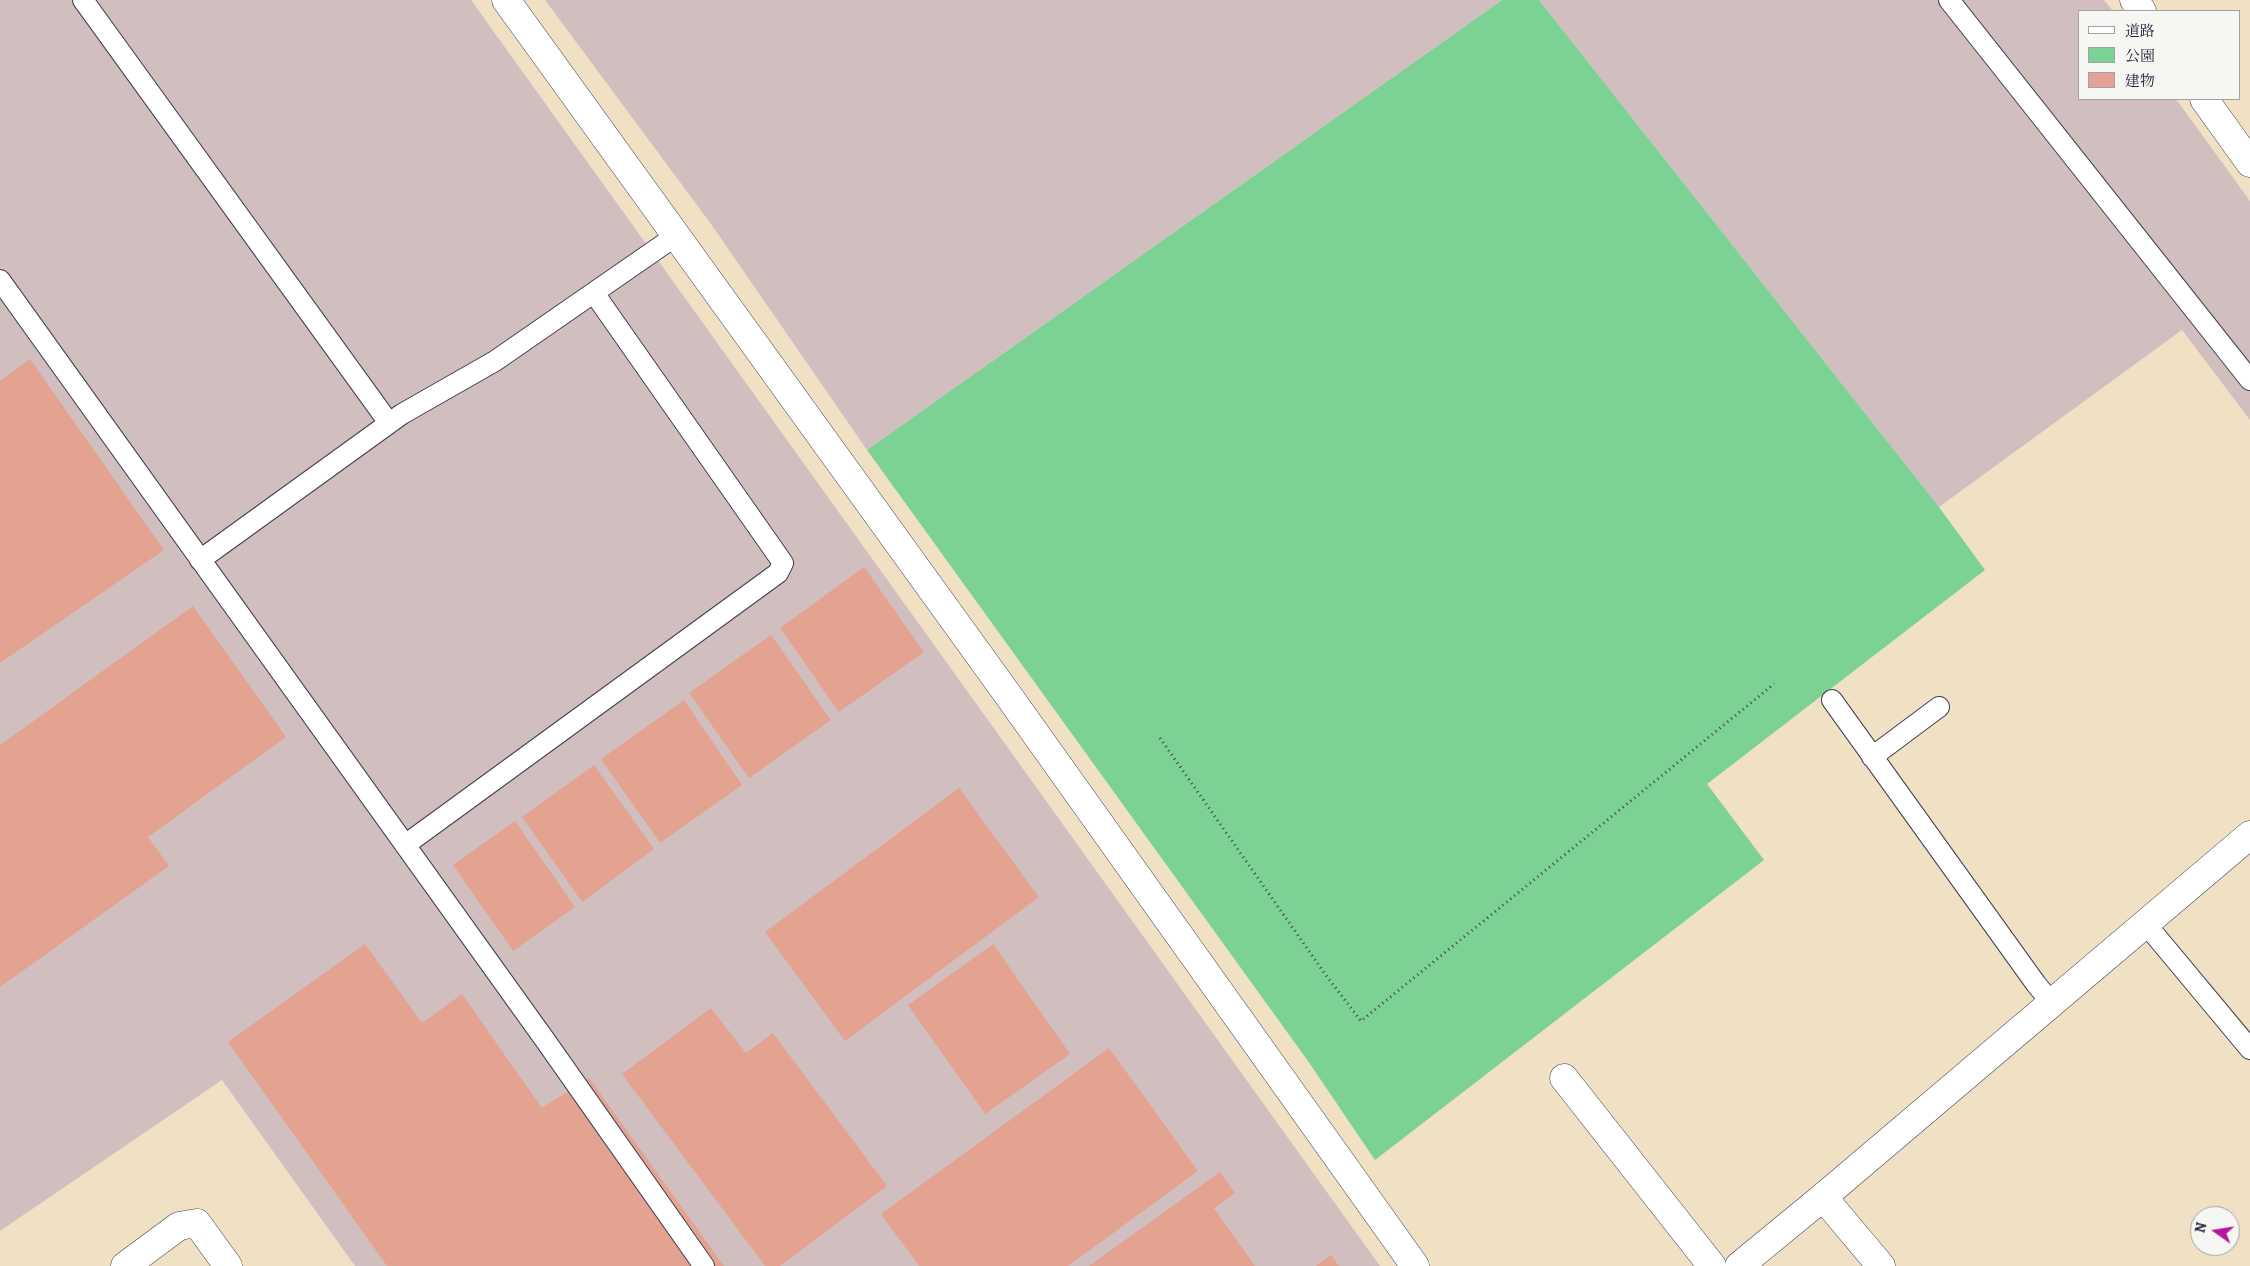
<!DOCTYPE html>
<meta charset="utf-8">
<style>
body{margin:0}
#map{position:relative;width:2250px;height:1266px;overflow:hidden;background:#f0e1c4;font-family:Alegreya,"Noto Serif JP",serif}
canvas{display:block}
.legend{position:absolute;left:2078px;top:10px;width:162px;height:90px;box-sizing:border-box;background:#f6f6f2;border:1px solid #a1a1a9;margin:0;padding:6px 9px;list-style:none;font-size:15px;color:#22223b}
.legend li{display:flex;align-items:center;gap:10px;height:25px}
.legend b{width:25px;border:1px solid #a1a1a9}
.north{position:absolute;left:2190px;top:1206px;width:50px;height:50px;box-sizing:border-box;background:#f6f6f2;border:1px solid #a1a1a9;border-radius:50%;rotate:283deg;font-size:14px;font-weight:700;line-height:20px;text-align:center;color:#22223b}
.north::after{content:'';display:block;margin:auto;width:18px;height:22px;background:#b5179e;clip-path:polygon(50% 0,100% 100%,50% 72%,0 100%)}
</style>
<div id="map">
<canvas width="2250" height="1266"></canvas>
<ul class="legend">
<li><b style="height:6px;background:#fff"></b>道路</li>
<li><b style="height:14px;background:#7cd194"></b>公園</li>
<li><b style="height:14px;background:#e4a391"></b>建物</li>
</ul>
<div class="north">N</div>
</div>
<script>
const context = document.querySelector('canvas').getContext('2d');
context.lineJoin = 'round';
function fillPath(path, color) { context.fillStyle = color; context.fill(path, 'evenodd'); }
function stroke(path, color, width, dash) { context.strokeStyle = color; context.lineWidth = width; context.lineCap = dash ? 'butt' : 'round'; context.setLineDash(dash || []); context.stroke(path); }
const industrial = new Path2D(`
 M0,0H471L1380,1266H355L222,1080L0,1231Z
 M545,0H1502L867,450L711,224Z
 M1539,0H2104L2113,11H2079V99H2176L2250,201V420L2182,330L1939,507Z`);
const green = new Path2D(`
 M1502,0H1539L1939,507L1985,570L1707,784L1764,860L1375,1160L1308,1061L867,450Z`);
const building = new Path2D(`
 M30,359L164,550L0,663V381Z
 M864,567L924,652L839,712L780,628Z
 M193,606L286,737L148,837L169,866L0,987V745Z
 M771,635L831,720L749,778L689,693Z
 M684,700L742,785L660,843L601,759Z
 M594,765L654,849L582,902L522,817Z
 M959,788L1039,897L845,1041L765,932Z
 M515,821L575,907L513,951L453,865Z
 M365,944L422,1023L462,994L542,1108L589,1078L724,1266H387L228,1042Z
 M993,944L1070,1054L985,1114L908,1005Z
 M711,1008L746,1053L773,1033L887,1186L780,1266H765L622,1074Z
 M1109,1048L1198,1171L1068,1266H919L881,1214Z
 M1220,1172L1235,1193L1214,1208L1255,1266H1089Z
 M1331,1255L1339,1266H1316Z`);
const path = new Path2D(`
 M1160,738L1325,974L1361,1021L1774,684`);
const service = new Path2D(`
 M83,0L389,423
 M1949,0L2250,380
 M0,280L545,1040L704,1266
 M200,560L402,414L495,361L677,235
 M1832,700L2036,984L2051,1002
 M1872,757L1939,707
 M405,845L778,573L783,563L594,293
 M2145,923L2250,1049`);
const minor = new Path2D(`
 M2134,0L2142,11
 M2204,99L2250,163
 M1564,1078L1712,1266
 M1823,1197L1881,1266
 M125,1266L179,1226L197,1223L228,1266`);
const tertiary = new Path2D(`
 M506,0L1008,695L1415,1266
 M1739,1266L1823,1197L2250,835`);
fillPath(industrial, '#d1bfbf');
fillPath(green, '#7cd194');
fillPath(building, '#e4a391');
stroke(service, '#413f50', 22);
stroke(minor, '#413f50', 29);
stroke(tertiary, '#413f50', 29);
stroke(path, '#413f50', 3, [1, 4]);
stroke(service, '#fff', 20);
stroke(minor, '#fff', 28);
stroke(tertiary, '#fff', 28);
</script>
